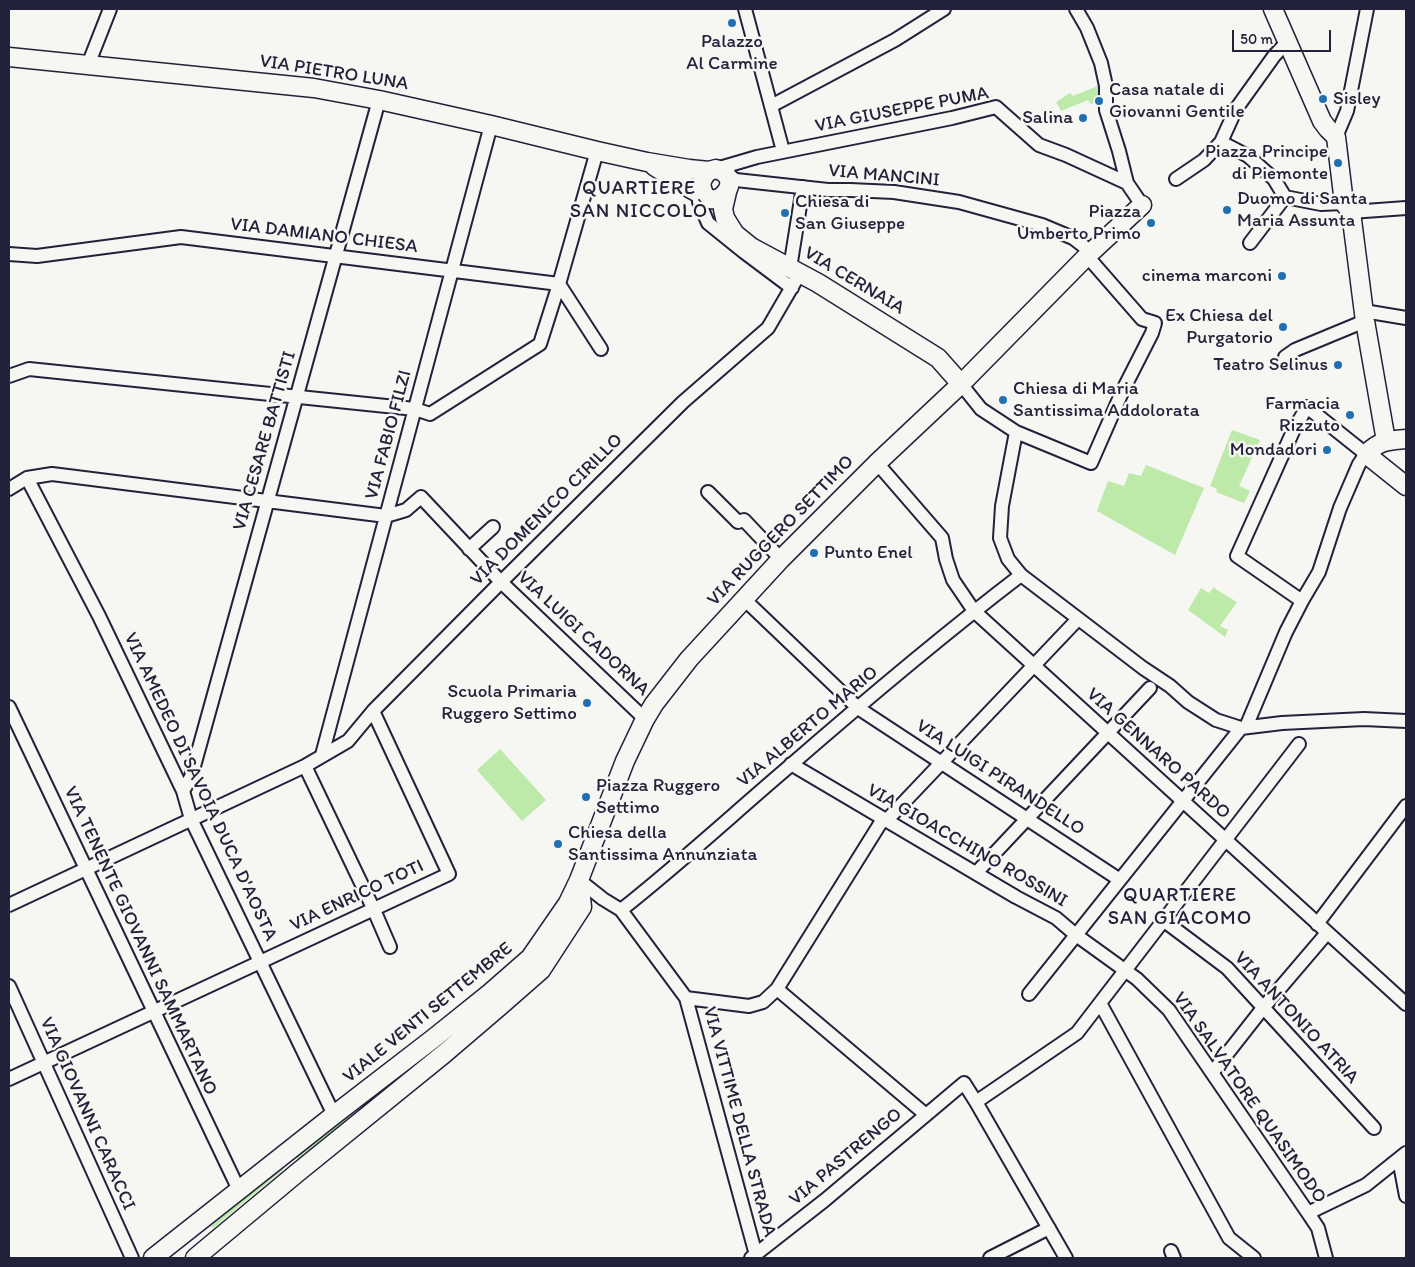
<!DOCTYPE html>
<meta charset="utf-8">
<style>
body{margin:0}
#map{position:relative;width:1415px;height:1267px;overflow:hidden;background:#f6f6f2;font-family:Itim,sans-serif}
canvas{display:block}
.frame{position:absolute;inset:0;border:10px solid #22223b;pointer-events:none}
.scale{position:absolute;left:1232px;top:30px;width:99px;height:22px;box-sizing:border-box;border:2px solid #22223b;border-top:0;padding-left:6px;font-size:15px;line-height:18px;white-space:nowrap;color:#22223b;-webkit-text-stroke:4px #f6f6f2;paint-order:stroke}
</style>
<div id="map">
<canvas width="1415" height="1267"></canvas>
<div class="frame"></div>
<div class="scale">50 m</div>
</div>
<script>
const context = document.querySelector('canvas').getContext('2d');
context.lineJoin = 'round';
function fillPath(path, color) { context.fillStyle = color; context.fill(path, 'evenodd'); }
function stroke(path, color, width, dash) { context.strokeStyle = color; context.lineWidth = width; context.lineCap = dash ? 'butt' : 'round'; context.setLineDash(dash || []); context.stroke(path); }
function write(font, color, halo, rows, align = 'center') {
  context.font = font + ' Itim,sans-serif'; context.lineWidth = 5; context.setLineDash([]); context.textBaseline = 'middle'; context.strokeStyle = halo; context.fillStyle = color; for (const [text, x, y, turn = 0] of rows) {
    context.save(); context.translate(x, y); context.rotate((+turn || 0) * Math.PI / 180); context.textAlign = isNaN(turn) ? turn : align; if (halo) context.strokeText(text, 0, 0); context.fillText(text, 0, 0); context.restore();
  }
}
const green = new Path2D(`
 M1098,86L1102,100L1091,104L1088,100L1061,111L1056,102L1070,93L1073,96Z
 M1232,430L1260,440L1239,486L1250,491L1244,503L1216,492L1217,489L1210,486Z
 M1146,465L1204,488L1175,555L1097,511L1108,481L1124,486L1129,473L1141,476Z
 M1214,587L1217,590L1237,602L1220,626L1228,630L1225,637L1188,610L1201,588L1209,593Z
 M500,749L546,800L522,821L477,770Z
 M360,1105L362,1108L298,1160L296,1157Z
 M281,1168L283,1170L213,1228L211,1226Z`);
const street = new Path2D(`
 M745,9L783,151
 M1076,9L1087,28L1101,63L1106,86V110L1119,151L1127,183
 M88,65L110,9
 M771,106L895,40L944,9
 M1336,137L1347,111L1367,9
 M1221,142L1248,156L1274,179L1285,197
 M716,169L757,157L952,118L996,107L1039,145L1066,155L1127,183L1142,205
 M724,173L736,180L828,190H850L894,192L959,202L1042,225L1073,238L1086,248L1087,256L1142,319L1155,323L1152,333L1123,390L1091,463L1016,432L981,409L961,384
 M1176,179L1204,160L1221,142L1236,109L1274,56L1288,41
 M700,187L699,202L708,223L744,252L792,288
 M1351,212L1406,208
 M1250,243L1285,197L1321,204L1344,203
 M9,254L37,256L181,237L559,284L601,349
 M790,268L803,187
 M1364,311L1406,318
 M1285,357L1295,350L1365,321
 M9,376L29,369L415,409L430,414L540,344L559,284L597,151
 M1016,432L1002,506L1000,538L1008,559L1021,575L1143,668L1170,686L1188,702L1216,720L1241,728L1282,723L1364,719L1406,721
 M877,463L942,538L946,559L953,580L974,611L1406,1004
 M27,478L99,616L183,791L191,819L334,1115
 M9,489L27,478L52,474L386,516L406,510L421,497L501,582L645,719
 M708,492L738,522L744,520L781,559
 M469,549L493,527
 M744,599L858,708L1120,880
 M9,707L239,1190
 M1246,727L1286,632L1302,601L1319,572L1340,508L1359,464L1366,454L1307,407L1294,429L1237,556L1302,601
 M322,755L491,125
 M791,764L1016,897L1056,918L1076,935L1137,979L1169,1010L1308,1213L1318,1228L1326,1258
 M305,766L374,910L390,947
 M183,791L191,777L379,100
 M886,821L1078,619
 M976,873L1150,688
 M579,880L603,899L621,910L686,998L756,1255
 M9,905L305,766L348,741L373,711L501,582L683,402L768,328L800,273
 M621,910C678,865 730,817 785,770C862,703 940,637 1021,575
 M1163,920L1227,968L1374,1128
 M1317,924L1406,806
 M9,986L132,1258
 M777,989L925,1114
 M1029,994L1241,728
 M686,998L749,1006L763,1002L777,989L883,819
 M1100,1003L1229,1238L1254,1258
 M1212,1073L1263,1008L1327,933
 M9,1079L449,874L373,711
 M976,1102L1077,1033L1299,744
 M1399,1159L1406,1196
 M1308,1213L1366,1185L1406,1153
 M1171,1251L1174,1258
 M751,1258L825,1200L964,1083L976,1102L1066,1258
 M990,1258L1049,1228`);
const secondary = new Path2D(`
 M1273,9L1322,121L1328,129L1336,137L1344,203L1351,212L1365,321L1386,441
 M9,57L314,88L379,100L491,125L597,151L647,162L689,169L709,171L716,169C750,180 709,218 702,188C700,181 704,176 709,171
 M654,166L691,189L709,199
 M727,192L723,209L725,218L735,234L751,247L818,283L938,358L961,384
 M1406,439C1386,441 1381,440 1366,454L1406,486
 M153,1258L334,1115L434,1038L490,993L530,958L568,903L579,880L625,761L645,719L654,704L689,659L781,559L877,463L961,384L1087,256L1142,205
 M195,1258L297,1173L445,1053L500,1006L541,970L582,907L579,880`);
const markers = [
 [732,23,5,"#1f6fb2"],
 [1323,99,5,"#1f6fb2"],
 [1099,101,5,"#1f6fb2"],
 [1083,118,5,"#1f6fb2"],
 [1338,163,5,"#1f6fb2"],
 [1227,210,5,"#1f6fb2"],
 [785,213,5,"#1f6fb2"],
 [1151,223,5,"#1f6fb2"],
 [1282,276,5,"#1f6fb2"],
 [1283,327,5,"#1f6fb2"],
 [1338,365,5,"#1f6fb2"],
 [1003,400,5,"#1f6fb2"],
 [1350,415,5,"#1f6fb2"],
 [1327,450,5,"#1f6fb2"],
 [814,553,5,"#1f6fb2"],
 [587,703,5,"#1f6fb2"],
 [586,797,5,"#1f6fb2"],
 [558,844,5,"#1f6fb2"]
];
const poiNames = [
 ["Palazzo",732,42,"center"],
 ["Al Carmine",732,64,"center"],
 ["Casa natale di",1109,90,"left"],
 ["Giovanni Gentile",1109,112,"left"],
 ["Sisley",1333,99,"left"],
 ["Salina",1073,118],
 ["Piazza Principe",1328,152],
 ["di Piemonte",1328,174],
 ["Duomo di Santa",1237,199,"left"],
 ["Maria Assunta",1237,221,"left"],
 ["Chiesa di",795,202,"left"],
 ["San Giuseppe",795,224,"left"],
 ["Piazza",1141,212],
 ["Umberto Primo",1141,234],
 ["cinema marconi",1272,276],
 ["Ex Chiesa del",1273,316],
 ["Purgatorio",1273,338],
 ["Teatro Selinus",1328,365],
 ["Chiesa di Maria",1013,389,"left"],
 ["Santissima Addolorata",1013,411,"left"],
 ["Farmacia",1340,404],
 ["Rizzuto",1340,426],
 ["Mondadori",1317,450],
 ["Punto Enel",824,553,"left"],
 ["Scuola Primaria",577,692],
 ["Ruggero Settimo",577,714],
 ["Piazza Ruggero",596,786,"left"],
 ["Settimo",596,808,"left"],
 ["Chiesa della",568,833,"left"],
 ["Santissima Annunziata",568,855,"left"]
];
const streetNames = [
 ["VIA PIETRO LUNA",334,73,9],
 ["VIA GIUSEPPE PUMA",902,110,-11],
 ["VIA MANCINI",884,176,5],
 ["VIA DAMIANO CHIESA",324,236,7],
 ["VIA CERNAIA",854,281,31],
 ["VIA FABIO FILZI",389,435,-75],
 ["VIA CESARE BATTISTI",265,441,-74],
 ["VIA DOMENICO CIRILLO",547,510,-45],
 ["VIA RUGGERO SETTIMO",781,531,-46],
 ["VIA LUIGI CADORNA",583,634,43],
 ["VIA ALBERTO MARIO",808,727,-40],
 ["VIA GENNARO PARDO",1158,754,42],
 ["VIA LUIGI PIRANDELLO",1000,778,33],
 ["VIA AMEDEO DI SAVOIA DUCA D'AOSTA",200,787,65],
 ["VIA GIOACCHINO ROSSINI",967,846,30],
 ["VIA ENRICO TOTI",357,896,-25],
 ["VIA TENENTE GIOVANNI SAMMARTANO",140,941,65],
 ["VIALE VENTI SETTEMBRE",428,1013,-39],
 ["VIA ANTONIO ATRIA",1296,1018,47],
 ["VIA SALVATORE QUASIMODO",1249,1098,55],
 ["VIA GIOVANNI CARACCI",87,1114,66],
 ["VIA VITTIME DELLA STRADA",739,1122,75],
 ["VIA PASTRENGO",846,1157,-40]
];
const neighbourhoodNames = [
 ["QUARTIERE",639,189],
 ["SAN NICCOLÒ",639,212],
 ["QUARTIERE",1180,896],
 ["SAN GIACOMO",1180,919]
];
fillPath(green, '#bdeaa8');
stroke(street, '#22223b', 16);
stroke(secondary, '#22223b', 21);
stroke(street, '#f6f6f2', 12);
stroke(secondary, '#f6f6f2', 18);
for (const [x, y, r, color] of markers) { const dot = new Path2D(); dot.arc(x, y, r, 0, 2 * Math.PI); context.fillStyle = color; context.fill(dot); stroke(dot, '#f6f6f2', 2); }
write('19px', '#22223b', '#f6f6f2', poiNames, 'right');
write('19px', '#22223b', '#f6f6f2', streetNames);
context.letterSpacing = '1px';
write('20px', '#22223b', '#f6f6f2', neighbourhoodNames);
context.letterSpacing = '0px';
</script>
